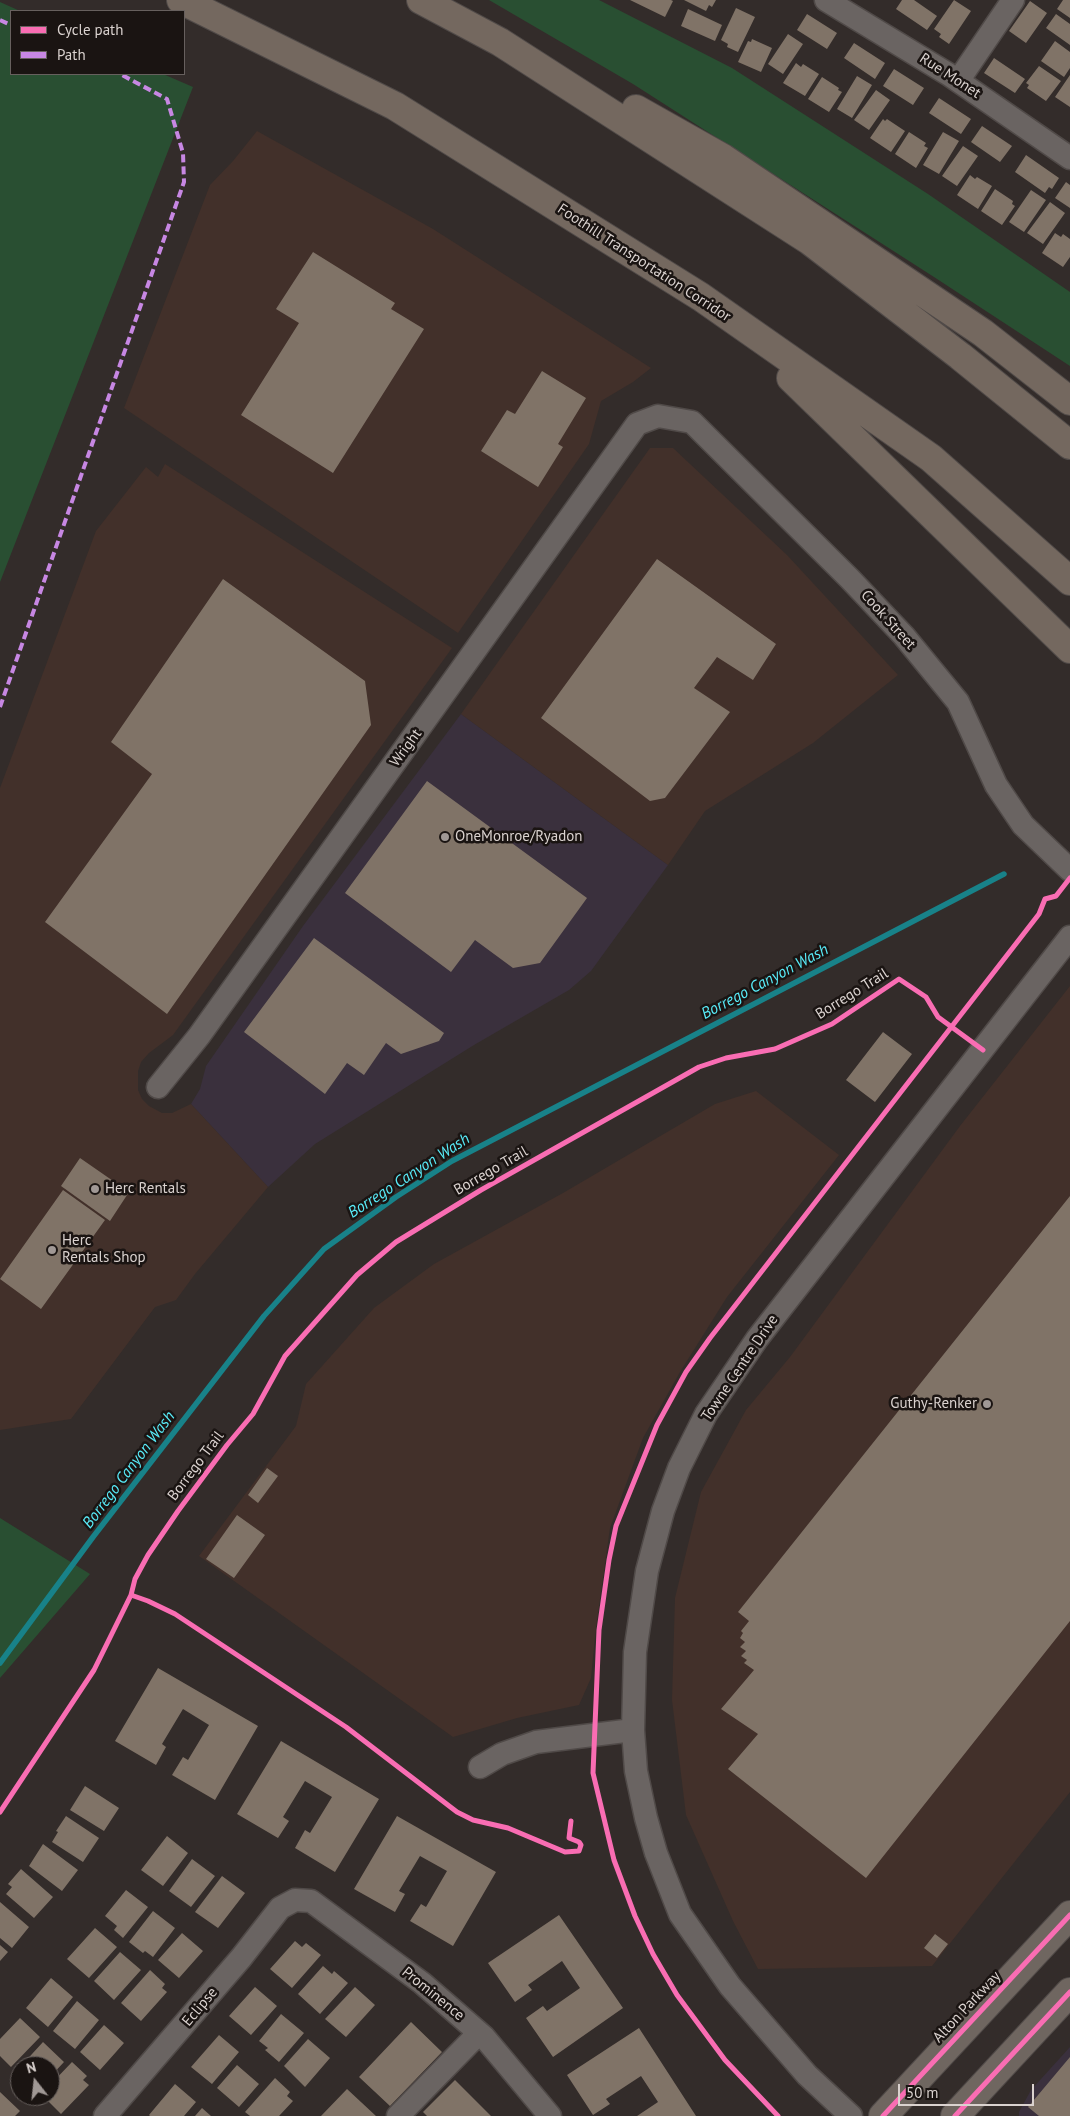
<!DOCTYPE html>
<style>
body{margin:0}
#map{position:relative;width:1070px;height:2116px;overflow:hidden;background:#332c2a;font-family:"PT Sans",sans-serif}
canvas{display:block}
.legend{position:absolute;left:10px;top:10px;width:175px;height:65px;box-sizing:border-box;background:#1a1412;border:1px solid #67605e;margin:0;padding:6px 9px;list-style:none;font-size:15px;color:#dad2cf}
.legend li{display:flex;align-items:center;gap:10px;height:25px}
.legend b{width:25px;border:1px solid #67605e}
.north{position:absolute;left:10px;top:2056px;width:50px;height:50px;box-sizing:border-box;background:#1a1412;border:1px solid #67605e;border-radius:50%;rotate:344deg;font-size:14px;font-weight:700;line-height:20px;text-align:center;color:#dad2cf}
.north::after{content:'';display:block;margin:auto;width:18px;height:22px;background:#a09895;clip-path:polygon(50% 0,100% 100%,50% 72%,0 100%)}
.scale{position:absolute;left:898px;top:2084px;width:136px;height:22px;box-sizing:border-box;border:2px solid #dad2cf;border-top:0;padding-left:6px;font-size:15px;line-height:18px;white-space:nowrap;color:#dad2cf;-webkit-text-stroke:4px #1a1412;paint-order:stroke}
</style>
<div id="map">
<canvas width="1070" height="2116"></canvas>
<ul class="legend">
<li><b style="height:6px;background:#f96db3"></b>Cycle path</li>
<li><b style="height:6px;background:#c787e3"></b>Path</li>
</ul>
<div class="north">N</div>
<div class="scale">50 m</div>
</div>
<script>
const context = document.querySelector('canvas').getContext('2d');
context.lineJoin = 'round';
function fillPath(path, color) { context.fillStyle = color; context.fill(path, 'evenodd'); }
function stroke(path, color, width, dash) { context.strokeStyle = color; context.lineWidth = width; context.lineCap = dash ? 'butt' : 'round'; context.setLineDash(dash || []); context.stroke(path); }
function write(font, color, halo, rows, align = 'center') {
  context.font = font + ' "PT Sans",sans-serif'; context.lineWidth = 5; context.setLineDash([]); context.textBaseline = 'middle'; context.strokeStyle = halo; context.fillStyle = color; for (const [text, x, y, turn = 0] of rows) {
    context.save(); context.translate(x, y); context.rotate((+turn || 0) * Math.PI / 180); context.textAlign = isNaN(turn) ? turn : align; if (halo) context.strokeText(text, 0, 0); context.fillText(text, 0, 0); context.restore();
  }
}
const commercial = new Path2D(`
 M461,714L668,865L591,971L569,990L474,1045L315,1144L268,1187L191,1104L200,1089L206,1066L303,926Z
 M1070,2047V2116H1019V2112L1031,2090Z`);
const built = new Path2D(`
 M257,131L433,229L651,368L633,382L601,401L589,444L458,633L124,408L210,185L233,161Z
 M650,448H673L787,555L898,675L813,743L705,811L668,865L461,714Z
 M165,464L452,648L173,1035L149,1053L141,1062L138,1071V1090L142,1099L149,1106L162,1113H172L191,1104L268,1187L195,1274L176,1300L155,1307L71,1419L0,1430V788L96,531L146,467L158,477Z
 M1070,986V1792L932,1966L758,1969L733,1921L686,1815L672,1700L675,1598L701,1492L746,1410L790,1357L960,1126Z
 M756,1091L839,1155L727,1297L680,1372L643,1438L610,1528L596,1627L591,1678L579,1705L517,1718L453,1737L199,1556L296,1426L306,1384L374,1308L434,1264L563,1193L715,1104Z`);
const green = new Path2D(`
 M489,0H599L732,68L928,194L1070,292V366L934,277L633,84Z
 M0,2L20,11H11V74H163L193,87L0,582Z
 M0,1518L90,1574L0,1678Z`);
const stream = new Path2D(`
 M0,1663L93,1537L264,1316L324,1249L396,1197L452,1161L1004,874`);
const building = new Path2D(`
 M630,0H671L673,1L665,17Z
 M684,0H716L712,7L709,5L706,11Z
 M902,0H914L937,16L927,30L896,9Z
 M954,0L971,11L949,44L939,37L941,34L934,29Z
 M1063,0H1070V18L1057,9Z
 M1030,1L1047,13L1026,43L1009,31Z
 M736,8L755,17L738,52L727,47L728,44L721,40Z
 M688,9L722,25L715,41L681,26Z
 M807,14L837,33L827,49L797,30Z
 M1056,14L1070,24V45L1046,28Z
 M788,34L803,44L783,74L768,64Z
 M752,39L772,48L761,72L738,62L748,41L751,42Z
 M1055,41L1070,52V68L1064,77L1041,61Z
 M854,43L885,63L875,79L844,58Z
 M994,58L1025,79L1015,93L984,73Z
 M796,63L801,67L803,64L819,74L805,96L783,83Z
 M1039,66L1061,81L1046,101L1027,88L1029,85L1026,83Z
 M894,69L924,88L913,105L883,86Z
 M1070,75V107L1055,97Z
 M857,76L872,85L852,118L837,109Z
 M822,77L839,88L838,90L842,92L829,112L808,99Z
 M876,90L890,100L869,130L854,120Z
 M939,98L971,119L961,134L929,113Z
 M883,119L885,121L887,119L905,131L891,152L870,138Z
 M982,126L1012,146L1000,162L971,142Z
 M909,132L926,143L924,146L928,148L916,168L895,154Z
 M943,132L959,141L939,174L923,165Z
 M963,146L978,156L957,186L942,176Z
 M1026,155L1059,178L1052,189L1049,187L1045,193L1015,172Z
 M970,175L975,179L977,177L992,186L978,209L957,195Z
 M1066,182L1070,185V208L1055,198Z
 M995,189L1013,201L1012,204L1015,206L1002,225L981,211Z
 M1031,190L1046,200L1024,232L1009,222Z
 M1050,202L1065,213L1043,244L1027,233Z
 M1055,233L1061,237L1063,234L1070,239V257L1063,267L1042,253Z
 M313,252L395,303L391,309L424,329L333,473L241,415L299,323L276,309Z
 M542,371L586,398L558,444L563,447L538,487L481,451L507,410L515,414Z
 M657,559L776,644L753,680L717,657L694,688L730,712L665,798L650,801L541,718Z
 M223,579L365,681L371,725L167,1014L45,922L152,774L111,742Z
 M427,781L587,898L540,963L513,968L475,940L451,972L345,893Z
 M314,938L444,1033L439,1041L401,1054L386,1043L364,1075L347,1063L325,1094L244,1032Z
 M883,1032L912,1054L875,1102L846,1080Z
 M80,1158L129,1192L110,1221L61,1186Z
 M63,1190L105,1220L41,1309L0,1279Z
 M1070,1196V1621L866,1878L728,1769L758,1734L721,1709L754,1670L744,1663L747,1660L741,1656L746,1651L740,1647L745,1642L740,1638L743,1633L741,1631L749,1621L738,1612Z
 M267,1468L278,1476L258,1503L248,1495Z
 M237,1515L265,1535L234,1578L206,1559Z
 M158,1668L258,1726L215,1800L172,1775L183,1757L188,1760L209,1725L183,1709L162,1744L166,1747L156,1765L115,1741Z
 M281,1741L379,1799L335,1872L295,1848L305,1830L310,1833L332,1797L305,1781L283,1817L289,1821L278,1838L237,1814Z
 M85,1786L119,1808L104,1831L70,1810Z
 M66,1816L99,1838L83,1862L52,1842L58,1832L56,1831Z
 M397,1816L496,1872L453,1946L410,1921L421,1904L426,1907L447,1871L420,1856L399,1891L405,1894L395,1912L354,1889Z
 M167,1836L188,1853L163,1886L141,1870Z
 M43,1844L78,1870L62,1891L29,1866Z
 M192,1859L215,1876L191,1907L169,1891Z
 M21,1869L53,1897L34,1918L6,1894L12,1887L8,1884Z
 M222,1876L245,1893L218,1928L195,1912Z
 M126,1890L148,1907L123,1938L114,1930L117,1926L105,1916Z
 M0,1902L29,1927L12,1948L0,1938Z
 M153,1911L175,1928L153,1957L145,1951L143,1953L129,1942Z
 M559,1915L623,2008L553,2057L526,2018L543,2006L547,2011L580,1988L562,1961L528,1985L532,1990L515,2002L488,1963Z
 M95,1928L117,1947L89,1978L67,1959Z
 M182,1933L203,1951L179,1978L158,1960Z
 M935,1934L948,1944L937,1958L924,1948Z
 M295,1941L302,1947L306,1943L321,1955L292,1988L270,1969Z
 M0,1945L8,1952L0,1961Z
 M120,1952L141,1970L114,2000L94,1981Z
 M323,1966L332,1974L334,1971L348,1983L320,2014L298,1994Z
 M150,1970L165,1984L162,1988L167,1992L141,2021L121,2003Z
 M51,1978L73,1997L48,2027L26,2008Z
 M255,1987L277,2006L251,2035L229,2016Z
 M355,1987L375,2005L346,2037L325,2019Z
 M77,2001L99,2020L75,2049L53,2031Z
 M281,2014L304,2033L279,2062L265,2050L268,2048L259,2041Z
 M20,2018L40,2037L11,2067L0,2056V2039Z
 M411,2022L442,2052L390,2106L359,2077Z
 M104,2025L124,2043L100,2070L80,2052Z
 M639,2028L696,2116H637L658,2102L641,2076L606,2099L610,2104L593,2115L567,2075Z
 M219,2035L239,2052L212,2084L191,2067Z
 M308,2039L330,2058L305,2087L284,2066Z
 M43,2042L64,2062L50,2077V2066H21Z
 M1070,2057V2116H1039L1028,2107Z
 M72,2062L87,2076L83,2080L89,2085L61,2114L43,2096H50V2085Z
 M237,2065L259,2084L239,2107L217,2088Z
 M275,2078L290,2092L287,2096L293,2101L279,2116H250L245,2112Z
 M455,2080L491,2116H427L423,2112Z
 M175,2084L196,2102L184,2116H150L149,2115Z
 M347,2089L376,2116H321Z
 M0,2092L20,2111L15,2116H0Z
 M202,2108L211,2116H195Z`);
const minor = new Path2D(`
 M826,0L948,74L1070,158
 M958,81L1013,0
 M158,1087L199,1036L637,424L658,416L692,422L850,579L904,636L958,702L996,785L1023,825L1070,870
 M480,1767L502,1754L536,1742L633,1730
 M105,2116L241,1958L280,1908L295,1900L311,1901L422,1983L484,2037L550,2116
 M398,2116L479,2033
 M851,2116L807,2075L730,1986L680,1914L656,1853L646,1818L636,1771L633,1730L635,1652L647,1571L663,1511L679,1468L706,1414L757,1339L1070,937`);
const major = new Path2D(`
 M883,2116L1070,1915
 M955,2116L1070,1992`);
const highway = new Path2D(`
 M181,0L395,106L701,297L931,458L1070,581
 M421,0L500,42L810,241L960,356L1070,445
 M636,109L723,158L983,333L1070,401
 M791,378L1070,649`);
const quiet = new Path2D(`
 M0,20L11,25
 M0,707L184,182L183,153L167,99L120,74`);
const cycleway = new Path2D(`
 M131,1595L135,1579L148,1555L178,1511L227,1445L253,1414L285,1356L357,1275L396,1242L481,1190L699,1067L726,1058L775,1049L832,1024L899,979L926,997L938,1017L983,1050
 M0,1812L94,1670L131,1595L148,1601L175,1614L346,1727L457,1812L473,1820L508,1828L565,1852L579,1851L581,1845L579,1842L569,1838L571,1821
 M778,2116L725,2060L677,1995L653,1954L635,1916L614,1860L593,1773L599,1630L609,1560L616,1526L657,1425L686,1372L710,1338L1039,914L1045,899L1056,896L1070,878
 M883,2116L1070,1915
 M955,2116L1070,1992`);
const markers = [
 [445,837,5,"#a09895"],
 [95,1189,5,"#a09895"],
 [52,1250,5,"#a09895"],
 [987,1404,5,"#a09895"]
];
const streetNames = [
 ["Rue Monet",950,76,33],
 ["Foothill Transportation Corridor",644,263,33],
 ["Cook Street",888,620,48],
 ["Wright",406,748,-54],
 ["Borrego Trail",852,994,-32],
 ["Borrego Trail",491,1171,-30],
 ["Towne Centre Drive",740,1368,-56],
 ["Borrego Trail",196,1466,-53],
 ["Prominence",433,1994,39],
 ["Eclipse",200,2007,-50],
 ["Alton Parkway",967,2007,-47]
];
const poiNames = [
 ["OneMonroe/Ryadon",455,837],
 ["Herc Rentals",105,1189],
 ["Herc",62,1241],
 ["Rentals Shop",62,1258],
 ["Guthy-Renker",977,1404,"right"]
];
const waterNames = [
 ["Borrego Canyon Wash",765,982,-28],
 ["Borrego Canyon Wash",409,1176,-33],
 ["Borrego Canyon Wash",129,1470,-53]
];
fillPath(commercial, '#3a303d');
fillPath(built, '#42302a');
fillPath(green, '#294f32');
stroke(stream, '#188289', 5.5);
fillPath(building, '#807367');
stroke(minor, '#504a48', 25);
stroke(major, '#504a48', 30);
stroke(highway, '#504a48', 30);
stroke(minor, '#6a6462', 22);
stroke(major, '#6f6660', 28);
stroke(highway, '#74685f', 28);
stroke(quiet, '#c787e3', 4, [8, 4]);
stroke(cycleway, '#f96db3', 5);
for (const [x, y, r, color] of markers) { const dot = new Path2D(); dot.arc(x, y, r, 0, 2 * Math.PI); context.fillStyle = color; context.fill(dot); stroke(dot, '#1a1412', 2); }
write('15px', '#dad2cf', '#1a1412', streetNames);
write('15px', '#dad2cf', '#1a1412', poiNames, 'left');
write('italic 16px', '#59ecf9', '#1a1412', waterNames);
</script>
